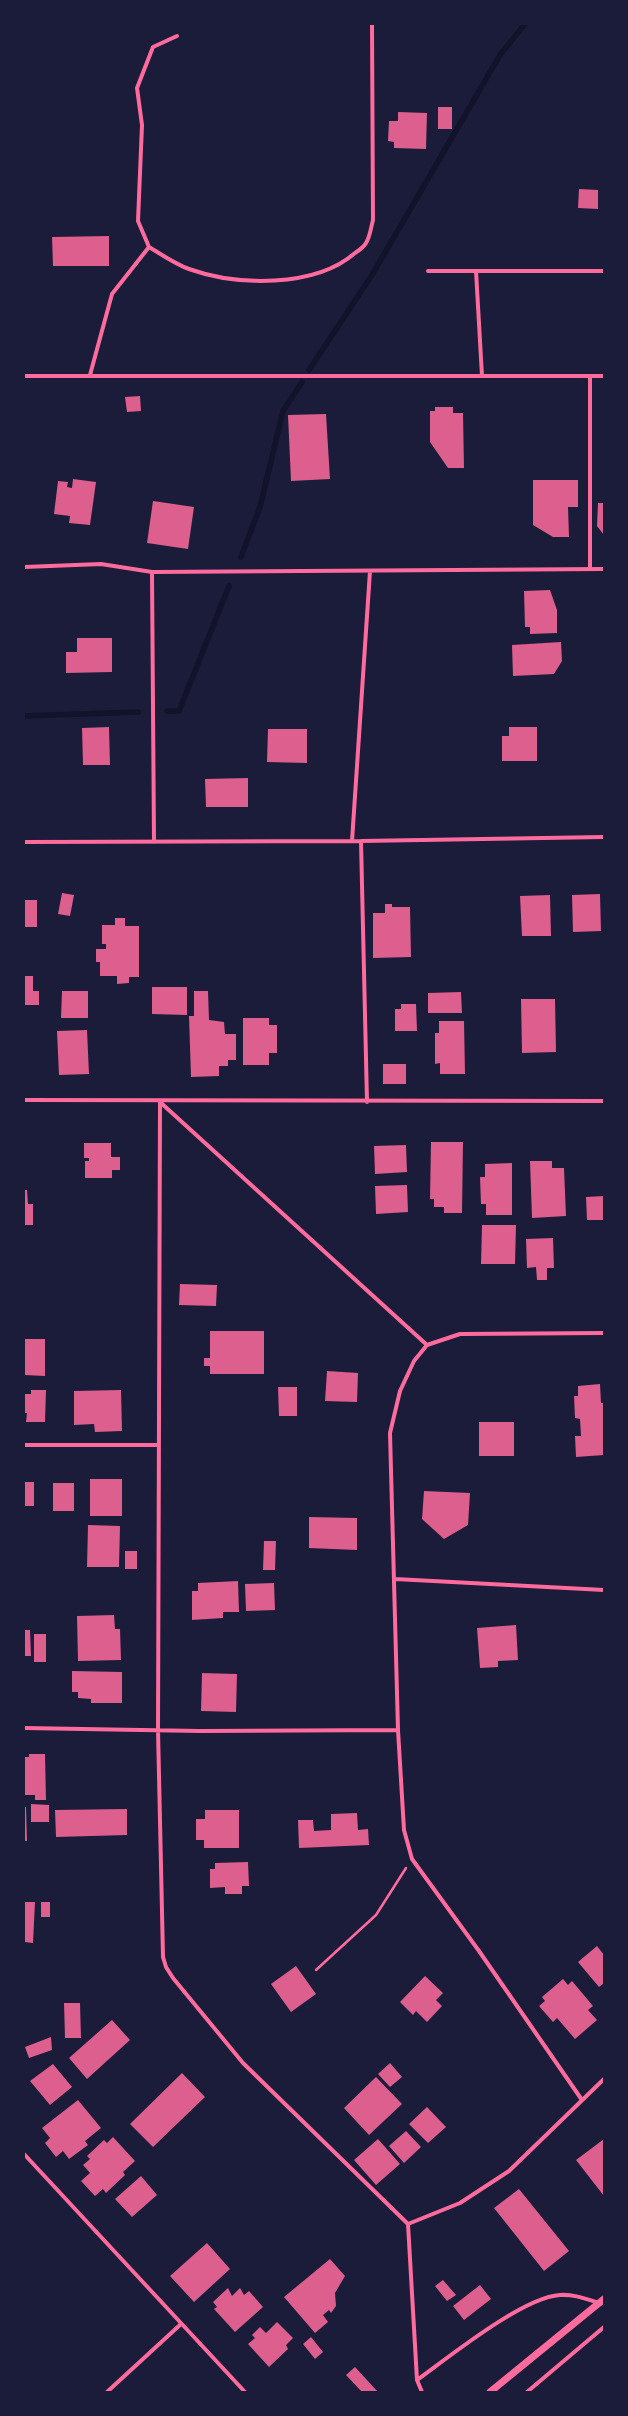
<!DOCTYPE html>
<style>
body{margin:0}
#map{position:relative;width:628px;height:2416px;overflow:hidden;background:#1b1b3a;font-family:Figtree,sans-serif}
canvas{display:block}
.frame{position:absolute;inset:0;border:25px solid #1b1b3a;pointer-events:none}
</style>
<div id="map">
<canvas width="628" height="2416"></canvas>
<div class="frame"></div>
</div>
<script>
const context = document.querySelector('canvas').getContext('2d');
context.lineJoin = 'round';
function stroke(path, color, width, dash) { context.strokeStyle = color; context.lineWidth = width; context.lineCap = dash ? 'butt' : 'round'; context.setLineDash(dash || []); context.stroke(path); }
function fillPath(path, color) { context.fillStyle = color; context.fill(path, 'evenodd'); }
const stream = new Path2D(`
 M309,370L372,275L500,55L525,24
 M241,557L260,507L283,411L302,382
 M167,711H179L229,586
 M24,716L138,712`);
const building = new Path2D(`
 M438,107H452V129H438Z
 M398,112L427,113L426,149L394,148V142L388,141L389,121H398Z
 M579,189L598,190V209L578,208Z
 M109,236V266H53L52,237Z
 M140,396L141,411L127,412L125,397Z
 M435,407H453V413H463L464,468H448L430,442V411H435Z
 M326,414L330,479L291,481L288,415Z
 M73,479L96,482L90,525L69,523L70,516L54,514L58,481L68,482L67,487L72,488Z
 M533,480H578V507H568L569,537H553L533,525Z
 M153,501L194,507L188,549L147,543Z
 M598,503H604V535L597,526Z
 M550,590L557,610V633L530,634V627H525L524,591Z
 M77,638H112V672L66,673V652H77Z
 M561,642L562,661L554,674L513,676L512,645Z
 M109,727L110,765H83L82,728Z
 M509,727H537V761H502V736H509Z
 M268,729H307V763L267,762Z
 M248,778V807H206L205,779Z
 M62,893L74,895L70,916L58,914Z
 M600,894L601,931L573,932L572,895Z
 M550,895L551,936H522L520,896Z
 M24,900H37V927H24Z
 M385,904H392V907H410L411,957L373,958V913H385Z
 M115,918H125V926H139V977H129V983L117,984V976H100V962H96V949H106V944H102V925H115Z
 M24,976H33V991H39V1005H24Z
 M152,987H187V1015L152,1014Z
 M62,991H88V1018H61Z
 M194,991H208L209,1020L224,1022L225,1034H236V1060H228V1066H219V1076L191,1077L189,1016H194Z
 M461,992L462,1013H428V993Z
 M521,999H555L556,1052L522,1053Z
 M401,1004H416L417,1031H395V1009H401Z
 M243,1018H269V1025H277V1053H269V1065H243Z
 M439,1021H464L465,1074H440V1063L435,1064V1033H439Z
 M87,1030L89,1074L59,1075L57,1031Z
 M383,1064H406V1084H383Z
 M431,1142H463L462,1213H444V1207H434V1199H430Z
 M84,1143H111V1157H120V1170H112V1178H85V1161H89V1158H84Z
 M406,1145L407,1172L375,1174L374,1146Z
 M530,1161H552V1168H564L566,1216L532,1218Z
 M512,1163V1215H486V1204H481L480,1177H485V1164Z
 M407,1185L408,1212L376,1214L375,1186Z
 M24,1190H27L28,1204H33V1225H24Z
 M604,1196V1220H587L586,1197Z
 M482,1225H516L515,1264H481Z
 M553,1238L554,1268H547V1280H537L536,1267L527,1268L526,1239Z
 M180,1284L217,1285L216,1306L179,1305Z
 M210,1331H264V1374H210V1366H204V1358H210Z
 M24,1339H45V1376L24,1375Z
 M327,1371L358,1373L357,1402L325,1401Z
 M600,1384L601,1403H604V1455L576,1457L575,1436H581L580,1419L575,1418L574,1396H578V1386Z
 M278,1387H297V1416H279Z
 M31,1390H46L45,1422H26L27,1413H24V1394H31Z
 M121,1390L122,1431L95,1432L94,1424L74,1425V1391Z
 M479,1422H514V1456H479Z
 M90,1479H122V1516H90Z
 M24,1482H34V1506H24Z
 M53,1483H74V1511H53Z
 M424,1491L470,1493L468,1525L444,1539L422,1519Z
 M309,1517L357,1518V1550L309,1548Z
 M88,1525L120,1526L119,1567H87Z
 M264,1541H276L275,1570H263Z
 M125,1551H137V1569H125Z
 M238,1581L239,1612H223V1618L192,1620V1591H198V1583Z
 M274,1583L275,1610L246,1611L245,1584Z
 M114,1615L115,1629H120L121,1660L78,1661L77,1616Z
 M516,1625L518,1660L498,1661V1667L480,1668L477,1628Z
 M24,1630H30L31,1656H24Z
 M34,1634H46V1662H34Z
 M72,1671L122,1672V1703H91V1699L78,1698V1692H72Z
 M202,1673L237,1674L236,1712L201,1711Z
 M29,1754H45L46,1800H35V1795H24V1757H29Z
 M31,1804L49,1805V1822H31Z
 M24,1807H26L27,1841H24Z
 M127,1809V1835L56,1837L55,1810Z
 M205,1810H239V1848H204V1840H196V1819H205Z
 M357,1813L358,1830L368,1829L369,1845L299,1848L298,1820H313L314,1831L331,1830V1814Z
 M248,1862L249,1886H242V1894H225V1887L210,1888V1869H215V1863Z
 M24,1902H35L33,1943L24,1942Z
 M41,1902H50V1917H41Z
 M597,1946L604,1955V1983L599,1987L578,1962Z
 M296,1966L316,1994L291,2012L271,1984Z
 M425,1976L443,1993L436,2000L442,2006L427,2022L416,2011L413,2015L400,2002Z
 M563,1979L568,1985L572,1981L593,2006L588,2010L597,2020L575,2039L557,2018L553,2022L539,2006L545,2001L542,1997Z
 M64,2003H80L81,2038H65Z
 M112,2020L130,2040L87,2079L69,2058Z
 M51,2037L52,2050L29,2058L25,2047Z
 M390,2063L402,2077L390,2087L378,2074Z
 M53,2064L72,2087L50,2105L30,2081Z
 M182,2073L205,2097L153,2147L130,2124Z
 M376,2077L402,2104L369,2135L344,2108Z
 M78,2100L101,2128L85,2141L88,2145L69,2159L63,2151L56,2157L45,2143L50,2138L42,2128Z
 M427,2107L446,2127L428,2143L409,2124Z
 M406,2131L421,2147L404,2163L389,2146Z
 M113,2137L135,2161L123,2172L125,2175L106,2193L103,2189L95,2196L81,2181L90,2173L83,2165L90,2159L87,2156L104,2140L107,2143Z
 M378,2139L400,2164L376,2185L354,2160Z
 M604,2139V2196L576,2160Z
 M141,2176L157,2195L132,2217L115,2199Z
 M519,2189L569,2251L544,2271L494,2208Z
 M207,2243L230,2269L194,2302L170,2276Z
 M330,2259L345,2276L335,2293L336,2306L331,2313L329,2310L323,2315L328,2322L315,2333L284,2297Z
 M443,2280L456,2295L447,2301L435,2286Z
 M480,2285L491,2299L464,2320L453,2306Z
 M228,2288L232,2296L240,2288L244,2295L249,2291L263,2307L235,2332L214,2309L217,2307L213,2302Z
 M277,2322L293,2338L286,2345L288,2349L269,2367L248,2344L255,2338L252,2335L260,2327L266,2333Z
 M311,2337L323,2352L315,2359L303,2344Z
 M355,2367L378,2392H362L346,2375Z`);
const path = new Path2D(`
 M316,1970L376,1915L406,1868`);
const minor = new Path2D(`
 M149,247L138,221L142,125L137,88L153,47L177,36
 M428,271H604
 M476,271L482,376
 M90,375L112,294L149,247C161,254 175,264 189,269C236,286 315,288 355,253C358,251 364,247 366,243C370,237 371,227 373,220L372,24
 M24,376H604
 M590,376V569
 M24,567L101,564L152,572L604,569
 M152,572L154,842
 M352,841L370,571
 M361,841L367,1102
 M24,842L361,841L604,837
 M24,1100L604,1101
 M160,1101L158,1730L163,1957L166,1967L173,1978L243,2063L408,2224L417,2380L422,2392
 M160,1102L427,1345
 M24,1445H159
 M395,1579L604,1590
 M24,1728L200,1731L398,1730
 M582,2100L479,1951L412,1859L404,1830L398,1730L390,1433L400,1391L414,1361L427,1345L460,1334L604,1333
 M24,2154L245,2392
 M408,2224L460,2203L509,2171L604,2079
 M417,2380C449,2357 523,2297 560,2295C574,2294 586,2299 599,2303
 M107,2392L181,2324
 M527,2392L604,2327`);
const tertiary = new Path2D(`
 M490,2392L604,2299`);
stroke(stream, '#12122b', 5.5);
fillPath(building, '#dd5f8e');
stroke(path, '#ff6b9d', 2.5);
stroke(minor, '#ff6b9d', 4);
stroke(tertiary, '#ff6b9d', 7);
</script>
